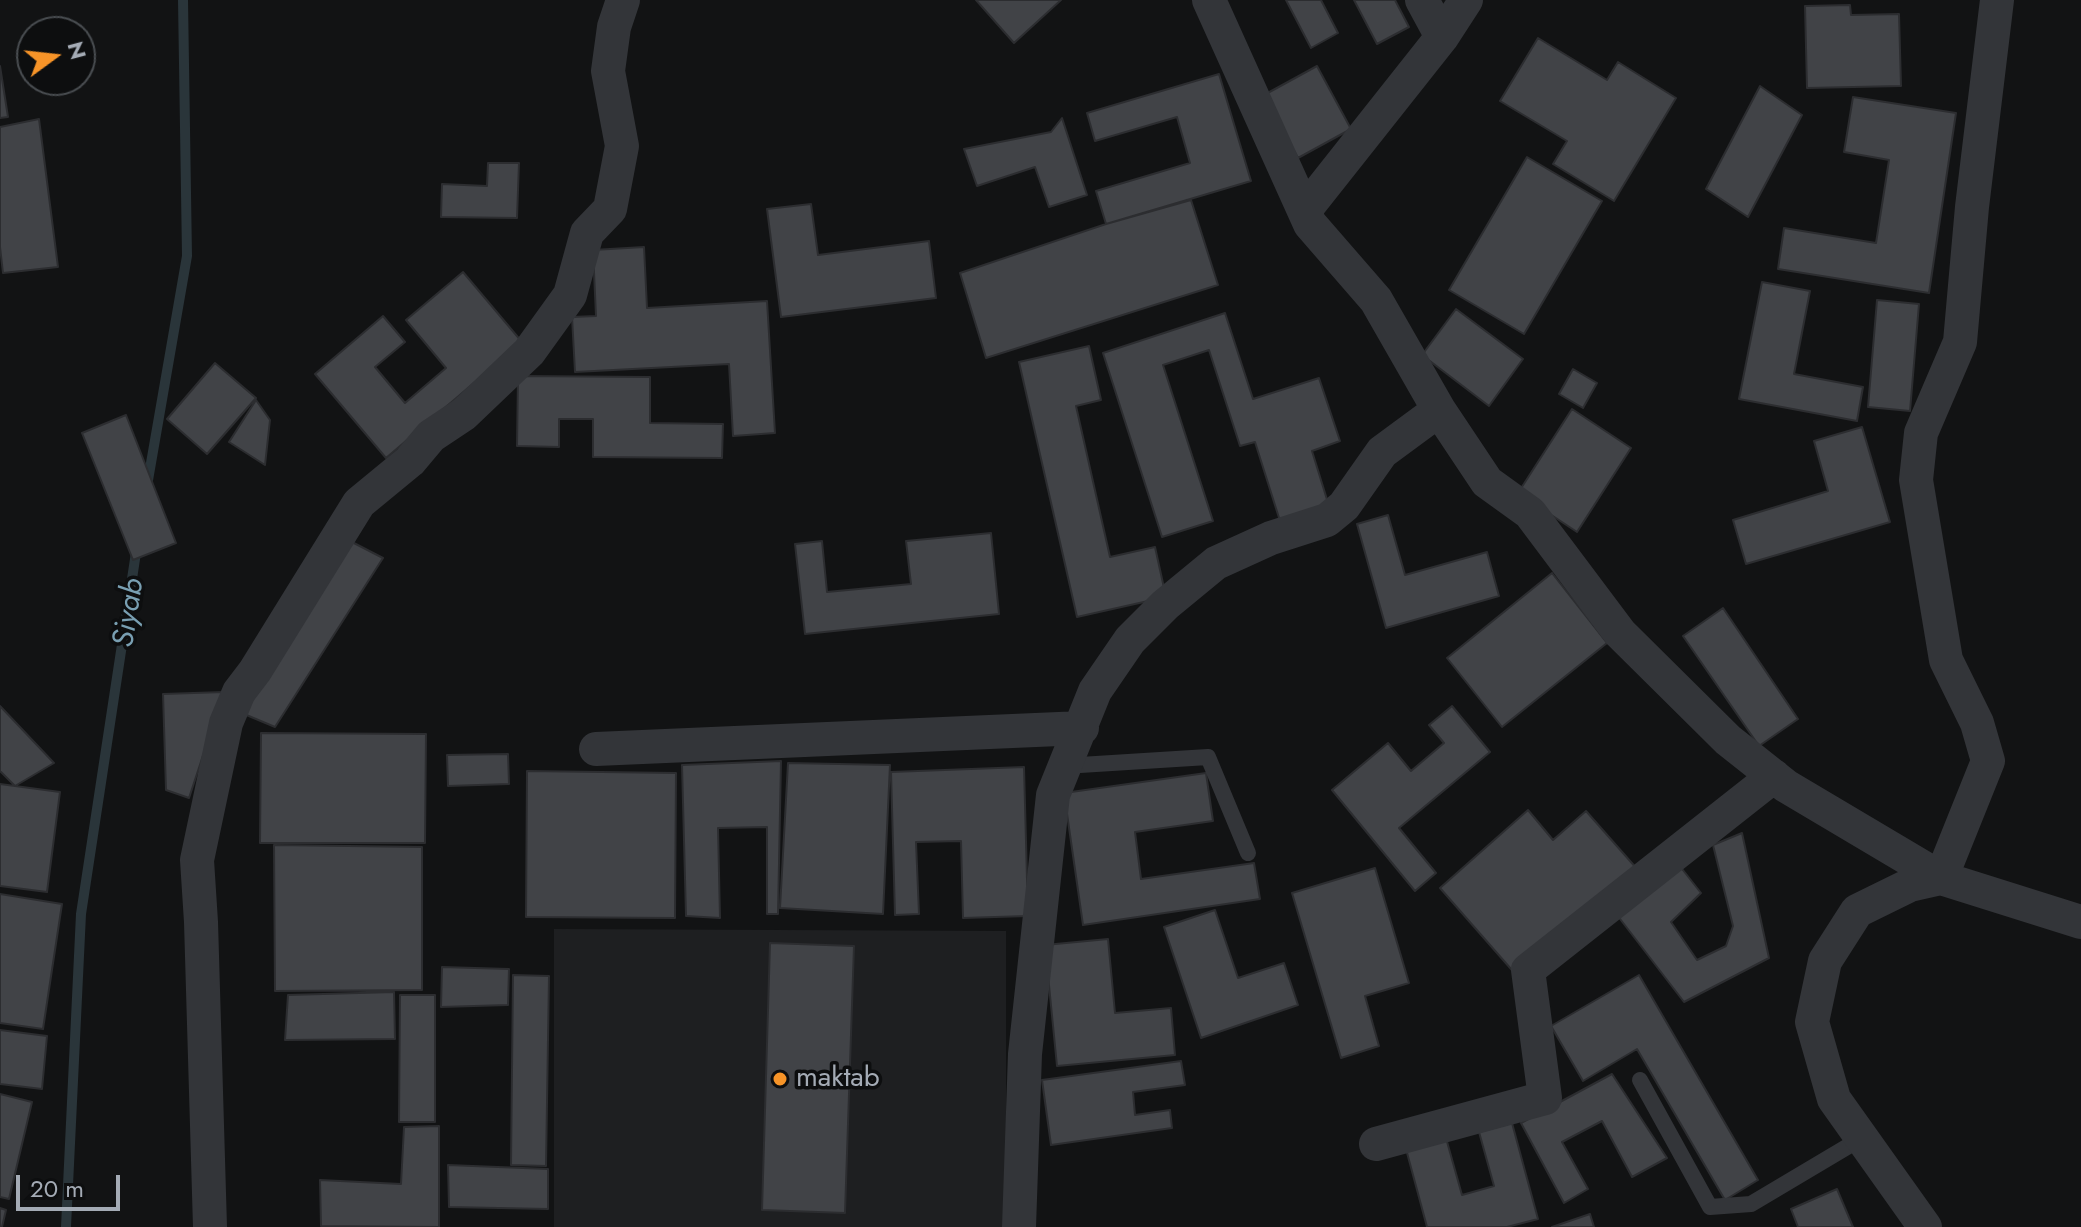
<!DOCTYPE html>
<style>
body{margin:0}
#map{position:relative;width:2081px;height:1227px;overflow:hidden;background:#121314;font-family:Jost,sans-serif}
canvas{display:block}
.north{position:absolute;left:16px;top:16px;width:80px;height:80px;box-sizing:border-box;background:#0d0e0f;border:2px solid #494d51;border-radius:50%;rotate:75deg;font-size:22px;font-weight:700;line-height:32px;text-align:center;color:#a4abb5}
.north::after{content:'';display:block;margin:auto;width:28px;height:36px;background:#f79428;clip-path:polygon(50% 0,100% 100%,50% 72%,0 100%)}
.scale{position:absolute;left:16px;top:1175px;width:104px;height:36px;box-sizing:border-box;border:4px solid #a4abb5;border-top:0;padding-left:10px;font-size:24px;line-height:28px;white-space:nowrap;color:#a4abb5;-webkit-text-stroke:6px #0d0e0f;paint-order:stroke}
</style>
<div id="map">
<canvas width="2081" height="1227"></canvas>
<div class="north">N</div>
<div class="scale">20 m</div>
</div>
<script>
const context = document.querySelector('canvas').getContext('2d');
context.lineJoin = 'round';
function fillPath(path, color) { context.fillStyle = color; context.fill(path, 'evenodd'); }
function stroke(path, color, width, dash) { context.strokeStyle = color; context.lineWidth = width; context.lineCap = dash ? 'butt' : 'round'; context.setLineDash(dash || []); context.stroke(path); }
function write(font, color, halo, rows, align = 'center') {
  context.font = font + ' Jost,sans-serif'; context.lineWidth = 7; context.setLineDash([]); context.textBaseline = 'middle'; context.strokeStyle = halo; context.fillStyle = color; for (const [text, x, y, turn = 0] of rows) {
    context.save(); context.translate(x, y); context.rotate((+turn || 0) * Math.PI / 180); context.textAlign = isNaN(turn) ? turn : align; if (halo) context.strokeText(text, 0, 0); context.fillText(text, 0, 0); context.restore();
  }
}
const built = new Path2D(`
 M554,929L1006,931V1227H554Z`);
const stream = new Path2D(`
 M147,486L187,256L183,0
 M66,1227L81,914L137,546`);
const building = new Path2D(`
 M976,0H1061L1014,43Z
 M1286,0H1321L1338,33L1311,48Z
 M1354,0H1395L1409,27L1377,44Z
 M1850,5L1851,15L1899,14L1901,86L1807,88L1805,6Z
 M1538,38L1607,80L1618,62L1676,98L1614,201L1553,164L1567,141L1500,101Z
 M0,66L8,117L0,118Z
 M1317,66L1351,129L1298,158L1264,95Z
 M1219,74L1251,181L1106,224L1096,191L1190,163L1177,117L1095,141L1087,113Z
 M1760,86L1802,115L1748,217L1706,189Z
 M1853,97L1956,113L1929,293L1778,269L1784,228L1876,243L1889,160L1844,152Z
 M1062,118L1087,195L1049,207L1035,167L977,186L964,149L1051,132Z
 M39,119L58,267L3,273L0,247V127Z
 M1527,157L1602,201L1524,334L1449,290Z
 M488,163H519L517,218L441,217L442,184L487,186Z
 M1191,200L1218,285L986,358L960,273L1106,224Z
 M811,204L818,255L929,241L936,298L781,317L767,209Z
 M644,247L647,308L767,301L775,433L733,436L729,364L575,372L572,317L596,316L593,250Z
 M463,272L522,342L386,458L315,374L383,316L405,342L375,367L405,403L446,368L406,320Z
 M1762,282L1810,291L1794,374L1863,387L1857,421L1739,399Z
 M1877,300L1919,304L1910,411L1868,407Z
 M1456,309L1523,359L1489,406L1422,355Z
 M1225,313L1253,399L1319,378L1340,441L1312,451L1329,506L1280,521L1255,442L1240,446L1209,350L1163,365L1213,521L1162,537L1103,353Z
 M1089,346L1101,400L1076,406L1110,557L1155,547L1166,597L1077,617L1019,362Z
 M215,363L256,398L207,454L167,419Z
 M1573,369L1597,383L1583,408L1559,394Z
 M518,376L650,377V423L723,424L722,458L593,457V419H559V447L517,446Z
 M256,400L270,420L265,465L229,442Z
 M1572,409L1631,448L1577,532L1518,493Z
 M126,415L176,543L133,560L82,433Z
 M1862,427L1890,522L1746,564L1733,520L1828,491L1814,441Z
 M1388,515L1405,575L1487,552L1499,596L1386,628L1357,524Z
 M991,533L999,614L805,634L795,544L822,541L827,592L911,584L906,541Z
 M350,541L383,558L275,727L244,714Z
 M1552,573L1607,643L1502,727L1447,658Z
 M1723,608L1798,719L1759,746L1683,636Z
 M224,692L189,798L166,790L163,694Z
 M0,706L54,763L15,786L0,771Z
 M1452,706L1490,752L1399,828L1436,873L1415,891L1332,790L1388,743L1411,771L1444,743L1429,725Z
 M261,733L426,734L425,843H260Z
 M508,754L509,784L448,786L447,755Z
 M781,761L778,914H767V827L718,828L720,918L686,916L682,765Z
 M788,763L890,765L883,914L780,908Z
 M1024,767L1028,916L963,918L961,841L916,842L919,914L895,915L891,772Z
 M527,771L676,773L675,918L526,917Z
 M1206,773L1213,821L1135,832L1141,879L1254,863L1260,899L1083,925L1064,793Z
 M0,784L60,792L47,892L0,886Z
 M1528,810L1553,840L1586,811L1638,870L1518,977L1440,888Z
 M1742,833L1769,958L1684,1002L1617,915L1679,865L1701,893L1671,922L1697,960L1726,946L1733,926L1713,845Z
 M274,845L422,847V990L275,991Z
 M1375,868L1409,983L1365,996L1379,1046L1341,1058L1292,893Z
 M0,894L62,904L43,1029L0,1023Z
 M1215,910L1238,978L1284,963L1298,1005L1201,1038L1164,927Z
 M1108,939L1115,1013L1171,1008L1175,1055L1057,1066L1045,945Z
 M770,943L854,946L845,1213L762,1210Z
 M442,967L509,969L508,1005L441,1007Z
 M513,975L549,976L546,1166L511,1165Z
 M1639,975L1758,1180L1725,1200L1637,1049L1583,1081L1551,1026Z
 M394,992L395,1039L285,1040L288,995Z
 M400,995H435V1122H399Z
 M0,1030L47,1036L42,1089L0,1084Z
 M1181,1061L1185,1085L1133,1092L1135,1115L1170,1110L1172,1128L1051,1145L1042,1080Z
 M1612,1074L1667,1158L1632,1177L1602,1121L1562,1142L1588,1189L1564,1203L1521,1123Z
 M0,1094L32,1102L9,1199L0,1197Z
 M1512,1123L1538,1219L1507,1227H1427L1406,1149L1446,1138L1462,1195L1494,1186L1479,1132Z
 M439,1126V1227L321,1226L320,1180L401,1184L404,1127Z
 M448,1165L548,1169V1209L449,1207Z
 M1837,1189L1853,1227H1798L1791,1209Z
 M0,1208L6,1210L2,1227H0Z
 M1590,1214L1594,1227H1552Z`);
const lane = new Path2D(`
 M1064,766L1208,757L1248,853
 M1640,1080L1710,1207L1751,1204L1862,1138`);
const street = new Path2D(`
 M1209,0L1310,224L1376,300L1439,410L1487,482L1530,513L1620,633L1728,740L1786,786L1941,878L1988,761L1977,723L1946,660L1916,480L1921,433L1960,342L1972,207L1997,0
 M1422,0L1442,37
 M1305,210L1442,37L1466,0
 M596,749L1082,728
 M1376,1144L1545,1098L1528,970L1774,776
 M210,1227L201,922L197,860L226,723L239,692L255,671L359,503L410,461L431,436L464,414L529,352L570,295L587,233L610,209L622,146L608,71L614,27L623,0
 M1019,1227L1025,1054L1053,795L1095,691L1130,640L1165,605L1216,563L1271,538L1327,520L1344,506L1382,452L1439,410
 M1925,1227L1834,1099L1812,1022L1825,961L1857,911L1910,885L1941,878L2081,922`);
const markers = [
 [780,1079,8,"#f79428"]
];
const poiNames = [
 ["maktab",796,1079]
];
const waterNames = [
 ["Siyab",130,613,-81]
];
fillPath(built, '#1e1f21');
stroke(stream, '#2a353a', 10);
fillPath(building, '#414347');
stroke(building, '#2c2d30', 2);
stroke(lane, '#333539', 16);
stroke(street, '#333539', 34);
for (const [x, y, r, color] of markers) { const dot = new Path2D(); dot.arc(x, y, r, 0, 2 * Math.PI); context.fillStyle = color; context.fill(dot); stroke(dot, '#0d0e0f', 3); }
write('28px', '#a4abb5', '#0d0e0f', poiNames, 'left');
write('italic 30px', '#799fb2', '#0d0e0f', waterNames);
</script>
